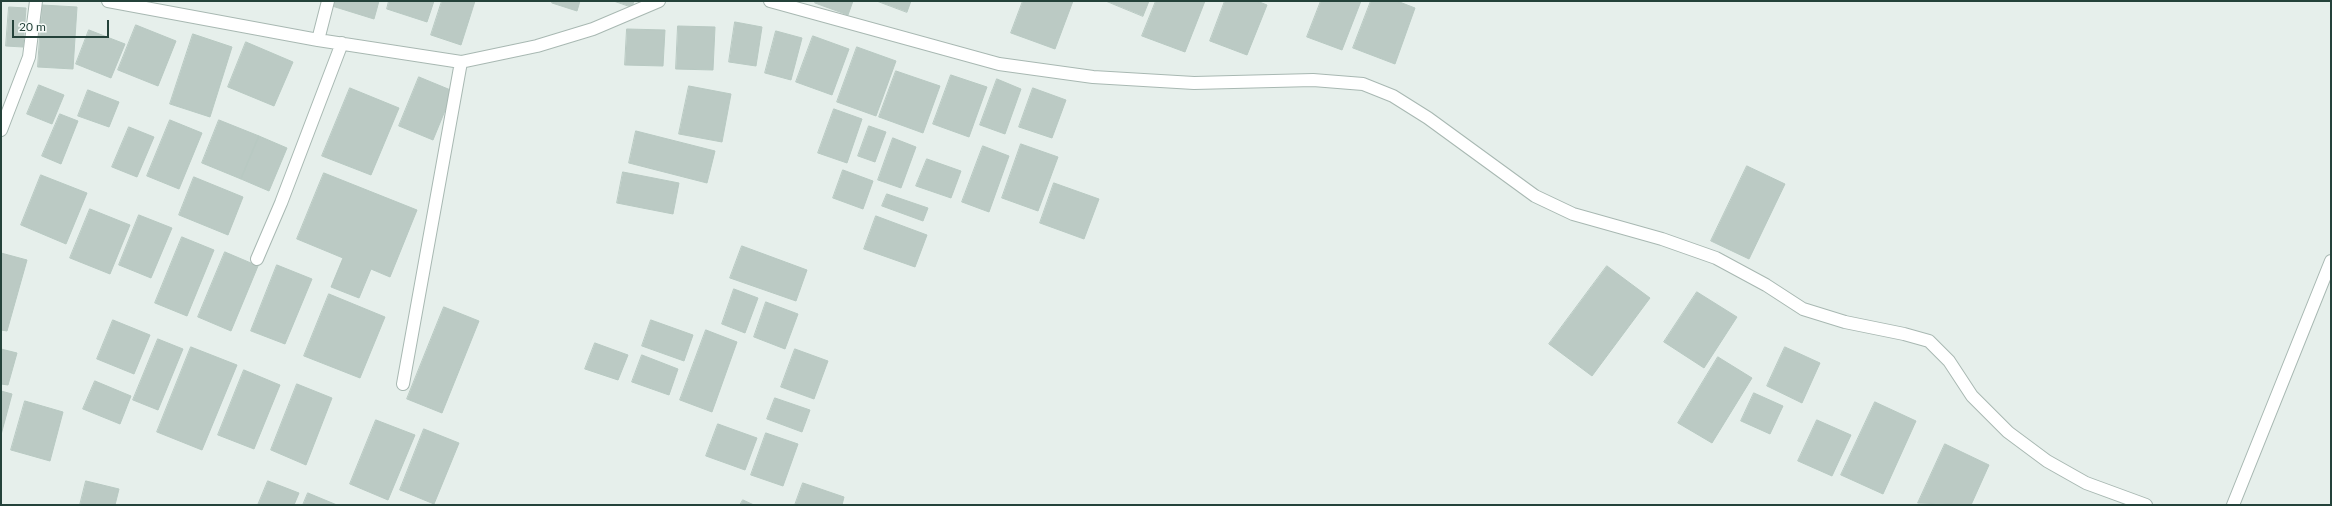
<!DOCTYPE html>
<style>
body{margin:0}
#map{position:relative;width:2332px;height:506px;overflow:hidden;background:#e6efeb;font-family:Lato,sans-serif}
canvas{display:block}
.frame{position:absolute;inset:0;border:2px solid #24423a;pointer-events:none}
.scale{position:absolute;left:12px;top:20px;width:97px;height:18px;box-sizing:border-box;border:2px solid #24423a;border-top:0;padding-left:5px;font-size:12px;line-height:14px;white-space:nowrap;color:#24423a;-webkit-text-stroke:3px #f7fbf9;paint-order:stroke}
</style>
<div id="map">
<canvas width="2332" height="506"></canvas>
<div class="frame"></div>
<div class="scale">20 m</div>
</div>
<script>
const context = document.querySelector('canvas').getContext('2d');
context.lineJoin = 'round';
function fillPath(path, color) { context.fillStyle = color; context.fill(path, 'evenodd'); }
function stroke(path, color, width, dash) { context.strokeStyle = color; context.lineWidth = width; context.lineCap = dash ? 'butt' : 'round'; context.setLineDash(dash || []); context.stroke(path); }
const building = new Path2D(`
 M334,1H379L374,19L332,6Z
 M389,1H434L427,22L387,9Z
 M442,1H475L461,45L431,35Z
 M553,1H580L577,11L552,3Z
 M614,1H634L632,7Z
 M816,1H853L848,15L815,3Z
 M877,1H911L907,12Z
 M1023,1H1073L1055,49L1011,33Z
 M1106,1H1149L1143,16Z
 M1156,1H1205L1185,52L1142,36Z
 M1225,1H1257L1267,5L1247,55L1210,41Z
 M1321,1H1361L1342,50L1307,37Z
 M1371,1H1397L1415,8L1395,64L1353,48Z
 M42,5L77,7L73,69L38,67Z
 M9,7L26,8L23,47L6,46Z
 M735,22L762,27L756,66L729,62Z
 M136,25L176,41L158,86L118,70Z
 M678,26L715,27L713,70L676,69Z
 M627,29L665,30L663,66L625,65Z
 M89,30L125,44L111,78L76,64Z
 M776,31L802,38L791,80L765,73Z
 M193,34L232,47L210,117L170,104Z
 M813,36L849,49L832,95L796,82Z
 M246,42L293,62L274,106L228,87Z
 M857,47L896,61L876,116L837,102Z
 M896,71L940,86L923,133L879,117Z
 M951,75L987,87L969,137L933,124Z
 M419,77L453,91L433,140L399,126Z
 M997,79L1021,89L1005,134L980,125Z
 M39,85L64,95L52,124L27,114Z
 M689,86L731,94L722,142L679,134Z
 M350,88L399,108L371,175L322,156Z
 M1033,88L1066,100L1052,138L1019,127Z
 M88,90L119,102L109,127L78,116Z
 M834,109L862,119L847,163L818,153Z
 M60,114L78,121L61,164L42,156Z
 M170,120L202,133L179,189L147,176Z
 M219,120L259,136L241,179L202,163Z
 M869,126L886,132L875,162L858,156Z
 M129,127L154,137L137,177L112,167Z
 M636,131L715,151L707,183L629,163Z
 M259,136L287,148L269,191L241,179Z
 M893,138L916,147L901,188L878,180Z
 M1021,144L1058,157L1038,211L1002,198Z
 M983,146L1009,156L989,212L962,202Z
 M927,159L961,171L951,198L916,186Z
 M1747,166L1785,184L1749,259L1711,241Z
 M843,170L873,181L863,209L833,198Z
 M623,172L679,183L673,214L617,203Z
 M324,173L417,210L390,277L371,269L359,298L331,287L343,258L297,239Z
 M41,175L87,193L66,244L21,225Z
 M194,177L243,197L228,235L179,215Z
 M1054,183L1099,199L1084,239L1040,223Z
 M887,194L928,208L923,221L882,206Z
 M90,209L130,225L110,274L70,258Z
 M139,215L172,228L151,278L119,265Z
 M876,216L927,235L915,267L864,249Z
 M182,237L214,250L187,316L155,303Z
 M742,246L807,270L796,301L730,278Z
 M225,252L258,266L231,331L198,317Z
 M1,253L27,260L7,331L1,330Z
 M277,265L312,279L285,344L251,331Z
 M1607,266L1650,298L1592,376L1549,344Z
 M734,289L758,298L745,333L722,324Z
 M1697,292L1737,317L1704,368L1664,342Z
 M329,294L385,317L360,378L304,356Z
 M766,302L798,314L785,349L754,337Z
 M444,307L479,321L442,413L407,399Z
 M113,320L150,335L134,374L97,359Z
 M651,320L693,335L684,361L642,346Z
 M706,330L737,342L712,412L680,400Z
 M158,339L183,349L158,410L133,400Z
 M595,343L628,355L618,380L585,369Z
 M191,347L237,365L202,450L157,432Z
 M1785,347L1820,363L1802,403L1767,386Z
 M1,349L17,353L8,385L1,384Z
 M795,349L828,361L814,399L781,387Z
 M642,355L678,369L669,395L632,382Z
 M1718,357L1752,378L1712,443L1678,423Z
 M244,370L280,385L254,449L218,435Z
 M95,381L131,396L120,424L83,409Z
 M297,384L332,398L306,465L271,450Z
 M1,391L12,394L1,435Z
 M1754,393L1783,406L1770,434L1741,421Z
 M775,398L810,410L802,432L767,419Z
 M25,401L63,412L50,461L11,450Z
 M1875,402L1916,421L1883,494L1841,475Z
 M376,420L415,435L388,500L350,484Z
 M1817,420L1851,435L1832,476L1798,461Z
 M718,424L757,438L745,470L706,456Z
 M424,429L459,443L434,504L400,490Z
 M766,433L798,444L783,486L751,475Z
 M1945,444L1989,465L1971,505L1918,503Z
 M86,481L119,489L115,505H80Z
 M268,481L299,493L294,505H258Z
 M803,483L844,497L842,505H795Z
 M308,493L337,505H303Z
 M743,500L754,505H740Z`);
const minor = new Path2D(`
 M108,1L318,40L461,62L537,46L593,29L659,1
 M770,1L999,64L1093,77L1194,83L1313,80L1363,84L1393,96L1428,118L1535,196L1573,214L1662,239L1716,258L1766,285L1803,309L1845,322L1904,334L1929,341L1949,361L1972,396L2008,432L2047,461L2086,483L2146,505
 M318,40L328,1
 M1,130L29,57L36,1
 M257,259L281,203L342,43
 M403,384L461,62
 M2233,505L2331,261`);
fillPath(building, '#bbcac4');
stroke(building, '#b8c9c2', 1);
stroke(minor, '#a8b8b2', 14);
stroke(minor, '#fff', 12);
</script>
